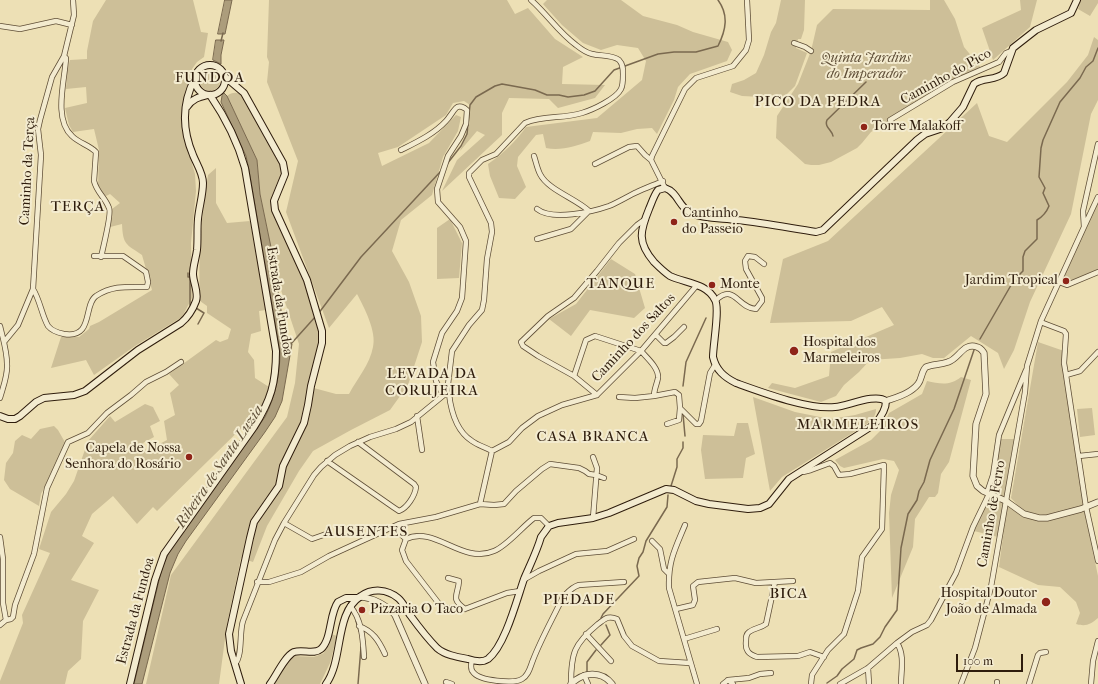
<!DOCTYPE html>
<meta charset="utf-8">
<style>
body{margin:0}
#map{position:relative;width:1098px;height:684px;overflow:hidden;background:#ede0b5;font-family:"IM FELL French Canon",serif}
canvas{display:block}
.scale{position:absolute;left:956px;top:654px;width:67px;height:18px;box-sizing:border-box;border:2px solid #2e1c0c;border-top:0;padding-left:5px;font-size:12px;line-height:14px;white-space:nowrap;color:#2e1c0c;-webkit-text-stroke:3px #f3ebcf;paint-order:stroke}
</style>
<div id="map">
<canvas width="1098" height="684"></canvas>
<div class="scale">100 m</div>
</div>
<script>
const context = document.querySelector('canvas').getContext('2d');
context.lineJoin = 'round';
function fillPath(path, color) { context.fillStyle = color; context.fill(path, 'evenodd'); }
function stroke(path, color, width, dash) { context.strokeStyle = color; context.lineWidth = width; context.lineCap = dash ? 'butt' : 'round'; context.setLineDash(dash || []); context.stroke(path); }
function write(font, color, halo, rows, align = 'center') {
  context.font = font + ' "IM FELL French Canon",serif'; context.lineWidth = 4; context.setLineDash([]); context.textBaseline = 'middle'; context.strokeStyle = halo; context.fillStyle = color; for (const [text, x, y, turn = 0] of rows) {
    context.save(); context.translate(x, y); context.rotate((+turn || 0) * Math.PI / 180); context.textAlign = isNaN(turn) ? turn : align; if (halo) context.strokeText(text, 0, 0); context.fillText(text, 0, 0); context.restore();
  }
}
const green = new Path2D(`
 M106,0H193L201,32L208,33L204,57L197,62L192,69L181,117L182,130L195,174L196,191L191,243L192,298L182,317L135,346L94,375L86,360L51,368L61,337H79L89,329L90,326L99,322L152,290L142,255C126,244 123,245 122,224L110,227L112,209L120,203L110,194L104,197L98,187L99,150L94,129L73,132L69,125L65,108L87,103L86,87L66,89L67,72L70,60L87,59V51L93,21Z
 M269,0H507L515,14L528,8L555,39L583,57L563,67L562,84L605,85L595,98L558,108L549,99L509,98L502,113V135L442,191L457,160L485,135L477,131L460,151L469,127L470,105L464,101L453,103L446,115L398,147L378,153L382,166L429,143L456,115L461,117L458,131L443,157L432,195L401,220L392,251L409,282L421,316L422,342L408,385L390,410L351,430L313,451L299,471L267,526L253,562L241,558L227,624L219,684H146L171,575L287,417L295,383L299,344L281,290H278L273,258L260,194L257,160L227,96C232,92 237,92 243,95C255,121 270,145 283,170L272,201V211L304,274L318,331V351L310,387L336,394H349C357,379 370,364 373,347C377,332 364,307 357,294L329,328L286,212L298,161L267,82L269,62L267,57Z
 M547,0H621L643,16L677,25L693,32L728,42L732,50L727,61L690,74L678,87L674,100L657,134L652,128L637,129L621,133L593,132L590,141C576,146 561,151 546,148L543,134L536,135L518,157L517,166L526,187L515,199L499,198L490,176L488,164C503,154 516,141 526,127L597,118L642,80L646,61L638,48L617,45L601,50L583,43L562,25L543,4Z
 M781,0H805L804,30L801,39H798L796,48L807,53L795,86L783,98L742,96L730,92L732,84L744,80L756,73L764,55L771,32L776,23Z
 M930,0H944L955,19L964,47L982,69L953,82L890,120L871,132L862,143L857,148L831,162L819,165H811L805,164L776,138L777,116L798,84L811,51L817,25L833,9L930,10Z
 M1020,0H1037L1030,27L993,60L982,28L1021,10Z
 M1081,0H1098V3L1090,16L1078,9Z
 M1094,37L1098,40V100L1091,114L1071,214L1030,302L1014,350L1004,369L998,353L971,336L944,358H933L922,354L900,358L870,360L859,372L844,385L836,396L821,402L768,388L772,383L795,388L829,376L831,352L894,325L882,307L851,321L770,323L783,259L828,241L977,103L989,136L1007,142L1067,82L1088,55Z
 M200 81a10 10 0 1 1 20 0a10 10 0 1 1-20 0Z
 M216,168V203L227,223L250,221L266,310L259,311L261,331L251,334L248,352L254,360L255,378L269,387L263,407L157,511L153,507L137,524L113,496L92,514L82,536L94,543L71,580L99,590L83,621L81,659L68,671L65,684H0V681L23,623L22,615L50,553L39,549L51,512L66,494L74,481L88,441L110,416L115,422L145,404L153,407L160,421L150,426L154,437L143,443L146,451L167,440L164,421L175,415L170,393L179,385L169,374L216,340L220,342L228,339L231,329L207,313V306L200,301C198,258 201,217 208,175Z
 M1098,201V269L1072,280L1064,282L1062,280Z
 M450,219L462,243L459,278L437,279V228Z
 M611,259L635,274L645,308L634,318L590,310L571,336L549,319L576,304Z
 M1038,342L1064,351L1083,506L1048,516L1023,511L1011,498Z
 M961,377L971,380L949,462L941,474L938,493L935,497H929L915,519L913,547L892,598L889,513L891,495L899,470L894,461L883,459L844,468L840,466L835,460L871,440L881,430L889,413L922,394L927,381C940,384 950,386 961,377Z
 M753,397L795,412L830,419L855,415L876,409C876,419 869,422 862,427L782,477L770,491Z
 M1092,408L1095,435L1080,437L1077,409Z
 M737,423H748L755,454L746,458L743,478L705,479L701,450L703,435L734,436Z
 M54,426L58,430L66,444L41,494L39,506L10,489L4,480L6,463L13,453L15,441L22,435L31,439L40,429Z
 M1001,439H1014L998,537L974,531Z
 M1007,506L1024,518L1045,520L1054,519L1084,510L1098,576V618C1091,624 1086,627 1076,624L1080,613L1076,602L1060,587L1038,585L999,567Z
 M331,634L337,636L330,663L320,684H274L289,660L295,656L314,657L324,653Z`);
const water = new Path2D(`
 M225,0H232L225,34H218Z
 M216,40H224L221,55V64L213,60Z
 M224,93L227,96L257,160L260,194L273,257L286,343L289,342L292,344L282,401L275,417L265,432L186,541L178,554L170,573L142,684H134L162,568L170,550L265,417C275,397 280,375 280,352L249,170L246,156L221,102L222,96Z`);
const stream = new Path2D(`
 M221,41L223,33
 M833,136C832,130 824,127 827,120L866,82
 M447,164L461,146L467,134L470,105L476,97L495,86L502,84L535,90L547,95H559L568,97L584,95L595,91L614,70L658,54L674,52H696L718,46C726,30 729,15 718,0
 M188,273V277H190V305L192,306
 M196,308L204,313L198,324
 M318,314L361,257L441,171
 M980,339L1014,280L1023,271V257L1025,251L1037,239V220C1042,217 1047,211 1049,206L1043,193L1045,188L1039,177L1041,148L1043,140L1060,102L1080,78L1086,67L1093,61L1098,48
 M290,345L316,316
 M683,386L686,362L706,318
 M683,414L685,436
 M671,486L677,467V459L683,448V442
 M601,618L603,614L639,576L637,566L639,558L643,552L646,541L667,507L668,495
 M356,621L359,631
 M601,645L610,635L606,625
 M587,673V662L596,650
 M827,683L837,676L842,669L854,659L857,650L861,648L873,644L880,637L885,627L897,610L901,548L908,514L917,500L919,491L924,482L930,460L954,409L974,350
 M358,684L361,647`);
const minor = new Path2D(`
 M0,26L20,29L56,21L72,25
 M794,43L805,47L811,51
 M64,56L66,58C65,80 53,119 72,136C79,143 89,145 96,152L94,181C97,193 105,197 109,208C112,213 103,248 101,257
 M890,120L953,82L999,62L1006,53L1011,51
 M401,150C417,142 434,134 446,121C450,117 452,112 456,108C459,105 464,107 467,110L466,124L461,136L448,156L437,189L438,202L460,227L466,241L462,298L457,311L442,333L433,362L436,381L443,395
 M534,156C536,162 537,168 540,174C548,190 575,198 589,211
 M651,160L652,156L685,89L696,78L733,66L746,50L749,40L747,0
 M595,164L629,147L637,146L645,155L651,160L665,188
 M537,209C552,221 592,212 609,206C619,202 628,196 637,192C645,188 654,185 663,181
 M1084,227L1098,197
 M537,239L571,229L588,212
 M1059,282L1067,285L1098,272
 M33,289C40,300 42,316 48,326C52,331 59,333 64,334C94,339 83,305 96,296C113,285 128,287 147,287L148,282L146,272L123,256H94
 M716,300C735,283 737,308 756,309L762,301V298L746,269L745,261L748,256L755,257L764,264
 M1041,321L1043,323L1064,331L1066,334L1064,363L1066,375L1086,507L1098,561
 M0,326C3,339 7,351 7,364C8,375 3,387 0,398
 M656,335L664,343H666L674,337L684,327
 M4,342L18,325L33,289L41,155L38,129L40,120L52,77L64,56L74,15L73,0
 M641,351C647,358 659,368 658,378C657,384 654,389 654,396L675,392L679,395L680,408L679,420L667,424
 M1066,375L1080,371L1098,352
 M574,376L586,340L595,336L641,351
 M447,393L452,351L469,325L482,310L484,300L487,259L492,232L491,223L469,177V173L482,160L496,154L525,123C543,115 563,119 582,113C592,110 616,99 621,89C623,85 623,79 623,74C623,69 623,64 619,60C613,55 600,56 592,54C587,53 581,49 576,45C559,33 547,14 531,0
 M447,393L449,394C451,411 456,431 472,441C477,445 485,447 492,451L509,442L522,428L538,416L562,405L597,395L641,351L697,285
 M597,395L574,376L538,356L523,346L521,342L548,316L574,298L597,271L619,243L637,225L644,220
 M619,397L635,398L654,396
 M680,408L696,424H699L701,421L710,373L715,365
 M417,416L422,450
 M1079,456L1098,454
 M327,461L393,507L399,511C407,508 415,496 416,487L414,484L358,442
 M803,472L811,470L830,463L834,466L839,475L850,474L884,465L882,529L862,557L858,591L844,634L828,650L812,675L811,684
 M987,493L993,475L999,435L1026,370
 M480,504L492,451
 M593,518L597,468L593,457
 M284,523L312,539L329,533
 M685,525C675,549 668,561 669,588L697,684
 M393,527L406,539
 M0,537L3,559V603L6,620
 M406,539C435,525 462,565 494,551C507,546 522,527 534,518H541L549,526
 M406,539L402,550L406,561L440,605L451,609H465L507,593L520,591
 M652,541L660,549L664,569L668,573
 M448,578L459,581C458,596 450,598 465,609
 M525,579L539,571L576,554L607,551L634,539
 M257,582H269L301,572L329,556L399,524L436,517L480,504L494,505L504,504L516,491L542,469L550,464L579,468L585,471L589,474L596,475L604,478
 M775,582L766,624C761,628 754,628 749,632C746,634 746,637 746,641C745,650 748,654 757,657L798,656L810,652L824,657
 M350,606C362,619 363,640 364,657
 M676,609L693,605L695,600L693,586L698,582L735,578L756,583L793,581
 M0,625L6,620L11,619L13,617L15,605L34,554L47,488L68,442L88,433L107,413L131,395L146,382L166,372L181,362
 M359,626C373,631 379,641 385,654
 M586,634L611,661
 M684,639L717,629
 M897,643C905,655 901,671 901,684
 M472,660C471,664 470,669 473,672C479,681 514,684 522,679C529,675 530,667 533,660C541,639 553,618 563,597C568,592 572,587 579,585L624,582
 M235,664C243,655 239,633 243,621L275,540L284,523L314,475L321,467L335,455L350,446L370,437L396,429L411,422L444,395
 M868,668L869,684
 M584,675L588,684
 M728,680L749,678L760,674L771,673
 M446,682L452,684
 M571,684C571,653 574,644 598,624C605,619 608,615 617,619L624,636L632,646L659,661L690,663
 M723,684L728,680L733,684
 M840,684L868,668L897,643L912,632L927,625L931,620L956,573L973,527L989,494
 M961,684L975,648L991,587L1025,392L1027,366L1041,321L1084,227L1083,211L1098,144
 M997,684V682
 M1029,684L1038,655L1040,653L1046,652
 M1091,684L1093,661L1098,641`);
const tertiary = new Path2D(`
 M886,401C897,397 910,394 918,384C922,379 921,372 926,367C933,364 940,365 948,362C959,359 963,342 977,347C981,348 982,350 984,353L986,394L976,424L973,476L977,486L983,491L1006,501L1024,514L1039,518H1047L1081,509L1098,502
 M359,597C372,597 387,605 395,615L425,684
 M571,684C583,672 601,670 612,684`);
const secondary = new Path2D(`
 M195 80a15 15 0 1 1 30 0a15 15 0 1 1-30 0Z
 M224,76L244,93L283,163L285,174L274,201L275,210L307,280L322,331V343L311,386L308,405L304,423L283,466L279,486L254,522L250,538L229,634L231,651L241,684
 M187,107C192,99 199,97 207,95
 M0,416L8,419H15L20,416L36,402L44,398L74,395L85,391L138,350L181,323C187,318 193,309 196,301C199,293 193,282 193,274C193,266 196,258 197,250C198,240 197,229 198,219C199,207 203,195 203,183C203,173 196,163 193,155C182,129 182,103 195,78
 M130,684L155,580L164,554L254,427C271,400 276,383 276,351L245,168C238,143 225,117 210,95
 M270,684C276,676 285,656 294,652C303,649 314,655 321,649C332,639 329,614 338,602L346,598H357
 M326,684C344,659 334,613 361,596C372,588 387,589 398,598C403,602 406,609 410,615C418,626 427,638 437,648C445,655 457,657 468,659C474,661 482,663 488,659C505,646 517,599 524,579C530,565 537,551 541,537L549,526L558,523L593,518L609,513L666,489L674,490L696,501L709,504L748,509L760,508L769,504L789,479L875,424C881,417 886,410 886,401C875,393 848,406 835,407C809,410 761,392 736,383C724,377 716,370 713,357C713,345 720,308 715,300C707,283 685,283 670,276C664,272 659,267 654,262C637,242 640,231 649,209C652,202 654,195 658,190L665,188C678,192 679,208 691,213C704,219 723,218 737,220C764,223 790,228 816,232L823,230L917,140L925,134L943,128L950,122L963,107L974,84C983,77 996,81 1004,73L1013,48L1036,30L1071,13L1077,0`);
const markers = [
 [864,127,4,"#8f2418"],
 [674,222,4,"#8f2418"],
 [1066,281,4,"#8f2418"],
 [712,285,4,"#8f2418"],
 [794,351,5,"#8f2418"],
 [189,457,4,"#8f2418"],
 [1046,602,5,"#8f2418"],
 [362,610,4,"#8f2418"]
];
const parkNames = [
 ["Quinta Jardins",866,59],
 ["do Imperador",866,75]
];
const streetNames = [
 ["Caminho do Pico",946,77,-29],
 ["Caminho da Terça",28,171,-87],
 ["Estrada da Fundoa",279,301,81],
 ["Caminho dos Saltos",634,338,-47],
 ["Caminho de Ferro",992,514,-80],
 ["Estrada da Fundoa",136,611,-75]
];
const poiNames = [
 ["Torre Malakoff",872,127],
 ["Cantinho",682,214],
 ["do Passeio",682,230],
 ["Jardim Tropical",1058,281,"right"],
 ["Monte",720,285],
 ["Hospital dos",803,343],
 ["Marmeleiros",803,359],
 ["Capela de Nossa",181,449,"right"],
 ["Senhora do Rosário",181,465,"right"],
 ["Hospital Doutor",1037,594,"right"],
 ["João de Almada",1037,610,"right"],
 ["Pizzaria O Taco",370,610]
];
const neighbourhoodNames = [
 ["FUNDOA",210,78],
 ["PICO DA PEDRA",818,102],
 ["TERÇA",78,207],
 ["TANQUE",621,284],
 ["LEVADA DA",432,374],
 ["CORUJEIRA",432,391],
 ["MARMELEIROS",858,425],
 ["CASA BRANCA",593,437],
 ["AUSENTES",366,532],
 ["BICA",789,594],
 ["PIEDADE",579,600]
];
const waterNames = [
 ["Ribeira de Santa Luzia",220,467,-56]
];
fillPath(green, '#cdbf98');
fillPath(water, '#ac9d7c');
stroke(water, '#7a694f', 1);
stroke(stream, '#7a694f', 1.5);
stroke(minor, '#5e4d36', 6);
stroke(tertiary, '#5e4d36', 7);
stroke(secondary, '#2e1c0c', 8);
stroke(minor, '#f3ebcf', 4.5);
stroke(tertiary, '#f3ebcf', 5.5);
stroke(secondary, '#f3ebcf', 6);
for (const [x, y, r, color] of markers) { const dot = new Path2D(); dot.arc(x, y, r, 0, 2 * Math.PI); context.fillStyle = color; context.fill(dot); stroke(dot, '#f3ebcf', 1.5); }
write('italic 14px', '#5e4d36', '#f3ebcf', parkNames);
write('14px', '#2e1c0c', '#f3ebcf', streetNames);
write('14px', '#2e1c0c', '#f3ebcf', poiNames, 'left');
context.letterSpacing = '1px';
write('15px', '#2e1c0c', '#f3ebcf', neighbourhoodNames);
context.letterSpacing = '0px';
write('italic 15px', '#605039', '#f3ebcf', waterNames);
</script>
